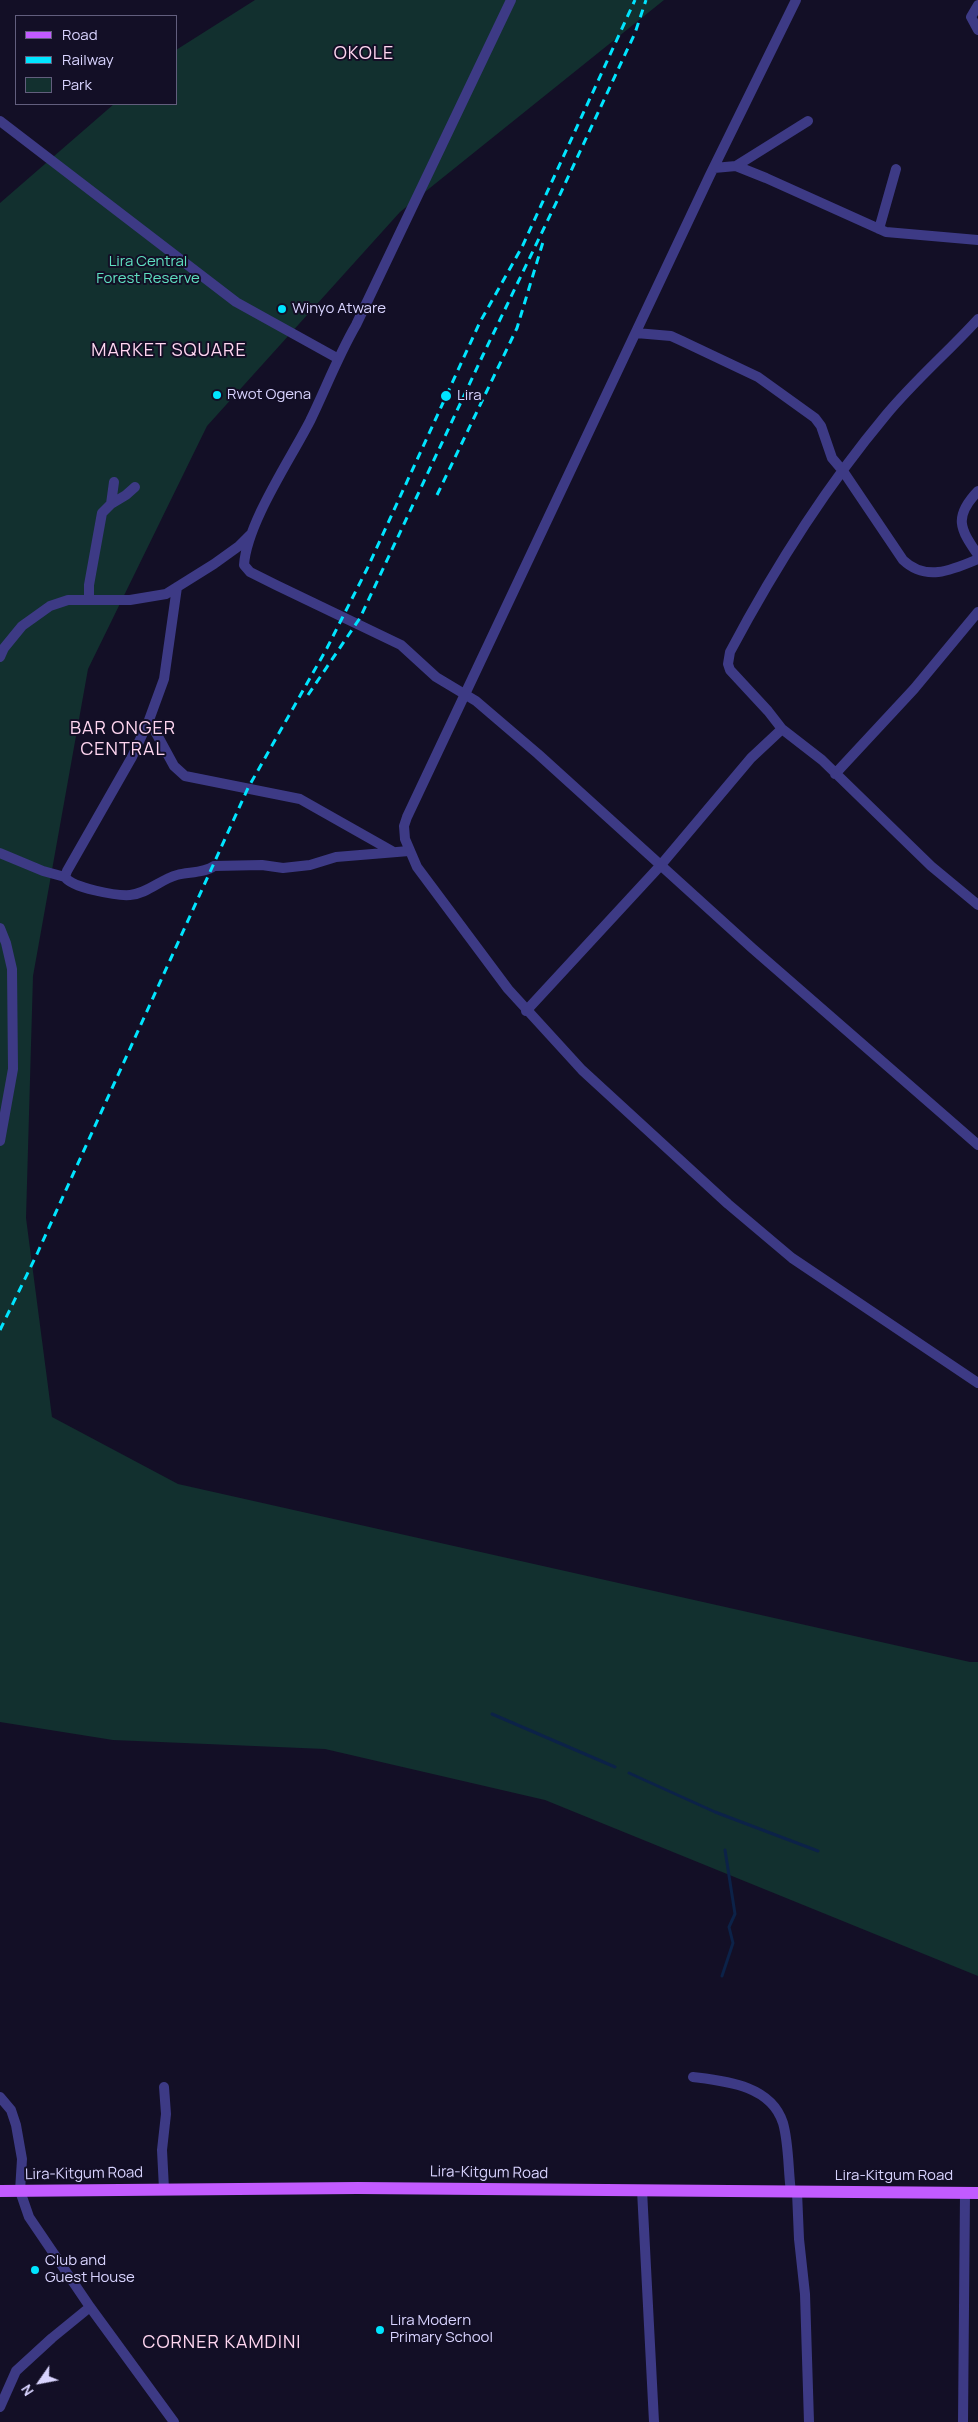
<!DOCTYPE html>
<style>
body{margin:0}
#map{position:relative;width:978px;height:2422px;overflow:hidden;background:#130f26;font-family:Manrope,sans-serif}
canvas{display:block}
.legend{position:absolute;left:15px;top:15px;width:162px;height:90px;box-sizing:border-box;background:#130f26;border:1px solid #625e7d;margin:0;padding:6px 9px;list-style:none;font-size:15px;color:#d9d4ff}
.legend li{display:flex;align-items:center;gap:10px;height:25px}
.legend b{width:25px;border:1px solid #625e7d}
.north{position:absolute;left:15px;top:2357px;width:50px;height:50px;-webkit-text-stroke:4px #130f26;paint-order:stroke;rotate:237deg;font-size:14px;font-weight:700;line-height:20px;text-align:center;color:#d9d4ff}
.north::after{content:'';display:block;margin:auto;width:18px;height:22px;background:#d9d4ff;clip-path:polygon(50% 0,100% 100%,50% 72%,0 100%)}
</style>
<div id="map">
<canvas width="978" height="2422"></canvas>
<ul class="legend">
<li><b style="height:6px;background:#c25bff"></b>Road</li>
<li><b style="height:6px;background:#00e5ff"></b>Railway</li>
<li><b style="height:14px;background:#12302f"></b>Park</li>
</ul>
<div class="north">N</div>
</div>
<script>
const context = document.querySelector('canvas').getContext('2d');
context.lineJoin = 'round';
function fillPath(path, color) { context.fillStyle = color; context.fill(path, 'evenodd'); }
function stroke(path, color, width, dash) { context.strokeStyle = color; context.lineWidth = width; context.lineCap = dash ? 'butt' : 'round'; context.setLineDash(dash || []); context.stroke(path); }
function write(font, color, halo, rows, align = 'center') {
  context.font = font + ' Manrope,sans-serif'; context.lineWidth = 4; context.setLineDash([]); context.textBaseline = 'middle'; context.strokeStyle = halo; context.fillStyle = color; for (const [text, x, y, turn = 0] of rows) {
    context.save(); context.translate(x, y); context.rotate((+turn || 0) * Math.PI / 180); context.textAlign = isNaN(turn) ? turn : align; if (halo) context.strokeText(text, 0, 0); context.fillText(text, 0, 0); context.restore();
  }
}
const green = new Path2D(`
 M255,0H664L400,212L207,426L88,669L33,976L26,1218L52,1417L178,1484L970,1662H978V1976L545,1800L325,1749L113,1740L0,1722V203L114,104H176V50Z`);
const stream = new Path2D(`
 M492,1714L615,1767
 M629,1773L715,1812L818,1851
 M722,1976L733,1943L729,1927L735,1914L725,1850`);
const minor = new Path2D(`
 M511,0L356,325C338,356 326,388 310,421C290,460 247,523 244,565L250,572L276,585L401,645L436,677L476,701L538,754L752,948L978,1145
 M796,0L710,175L407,817L404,826L405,839L417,867L508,989L582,1070L728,1204L792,1258L978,1383
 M978,5L971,17L978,30
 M0,121L236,302L337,358
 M736,166L766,178L886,232L978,240
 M714,168L736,166L808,121
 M879,229L896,169
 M636,333L671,336L682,341L758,377L815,418L821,426L832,458L843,471L903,560C926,582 952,570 978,559
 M978,491C953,517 960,529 978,555
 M111,504L114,482
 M177,587L164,679L149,720L132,757L67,871L65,877C72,888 117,896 130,895C147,894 161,879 177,875C188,872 205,873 214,866L262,865L283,868L310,865L336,857L409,851
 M89,599V585L102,513L111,504L126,495L135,487
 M0,657L4,648L22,626L50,606L68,600H130L166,594L214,564L239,546L250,535
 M149,720L174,766L185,776L300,799L392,851
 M782,729L768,711L730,670L728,664L730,652C774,569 825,488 886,415C914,381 948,352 978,319
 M835,774L914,689L978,612
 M0,853L43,871L65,877
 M0,928L6,943L12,969L13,1069L0,1141
 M526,1011L660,866L751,758L782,729L822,760L931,866L978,905
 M693,2077C725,2081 771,2085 783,2123C789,2144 788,2170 791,2192
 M0,2097L11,2110L16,2125L22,2159L20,2191L29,2217L90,2307L174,2422
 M164,2189L162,2150L166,2114L164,2087
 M642,2190L654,2422
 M797,2192L799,2239L805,2294L809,2422
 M0,2407L16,2371L52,2338L90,2307
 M963,2422L965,2193`);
const major = new Path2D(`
 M0,2191L358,2188L978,2193`);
const rail = new Path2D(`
 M437,495L517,328L543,242
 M308,695L360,618L483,355L557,201L635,33L646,0
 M0,1330L37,1254L248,788L327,648L367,569L480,322L522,247L635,0`);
const markers = [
 [282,309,5,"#00e5ff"],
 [217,395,5,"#00e5ff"],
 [446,396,6,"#00e5ff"],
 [35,2270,5,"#00e5ff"],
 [380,2330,5,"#00e5ff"]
];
const parkNames = [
 ["Lira Central",148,262],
 ["Forest Reserve",148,279]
];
const poiNames = [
 ["Winyo Atware",292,309],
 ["Rwot Ogena",227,395],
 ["Lira",457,396],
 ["Club and",45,2261],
 ["Guest House",45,2278],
 ["Lira Modern",390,2321],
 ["Primary School",390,2338]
];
const streetNames = [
 ["Lira-Kitgum Road",489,2173,1],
 ["Lira-Kitgum Road",84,2174,-1],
 ["Lira-Kitgum Road",894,2176]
];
const quarterNames = [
 ["OKOLE",364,54],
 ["MARKET SQUARE",169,351],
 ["BAR ONGER",123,729],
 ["CENTRAL",123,750],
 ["CORNER KAMDINI",222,2343]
];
fillPath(green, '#12302f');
stroke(stream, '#0c2248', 3);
stroke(minor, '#3d3a85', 10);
stroke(major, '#c25bff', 12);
stroke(rail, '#00e5ff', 3, [8, 6]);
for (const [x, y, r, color] of markers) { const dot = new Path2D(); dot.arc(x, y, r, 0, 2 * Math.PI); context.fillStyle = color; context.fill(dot); stroke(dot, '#130f26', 2); }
write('15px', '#5fe0c0', '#130f26', parkNames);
write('15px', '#d9d4ff', '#130f26', poiNames, 'left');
write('15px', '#d9d4ff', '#130f26', streetNames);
context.letterSpacing = '1px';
write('18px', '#ffd6f0', '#130f26', quarterNames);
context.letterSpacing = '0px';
</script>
